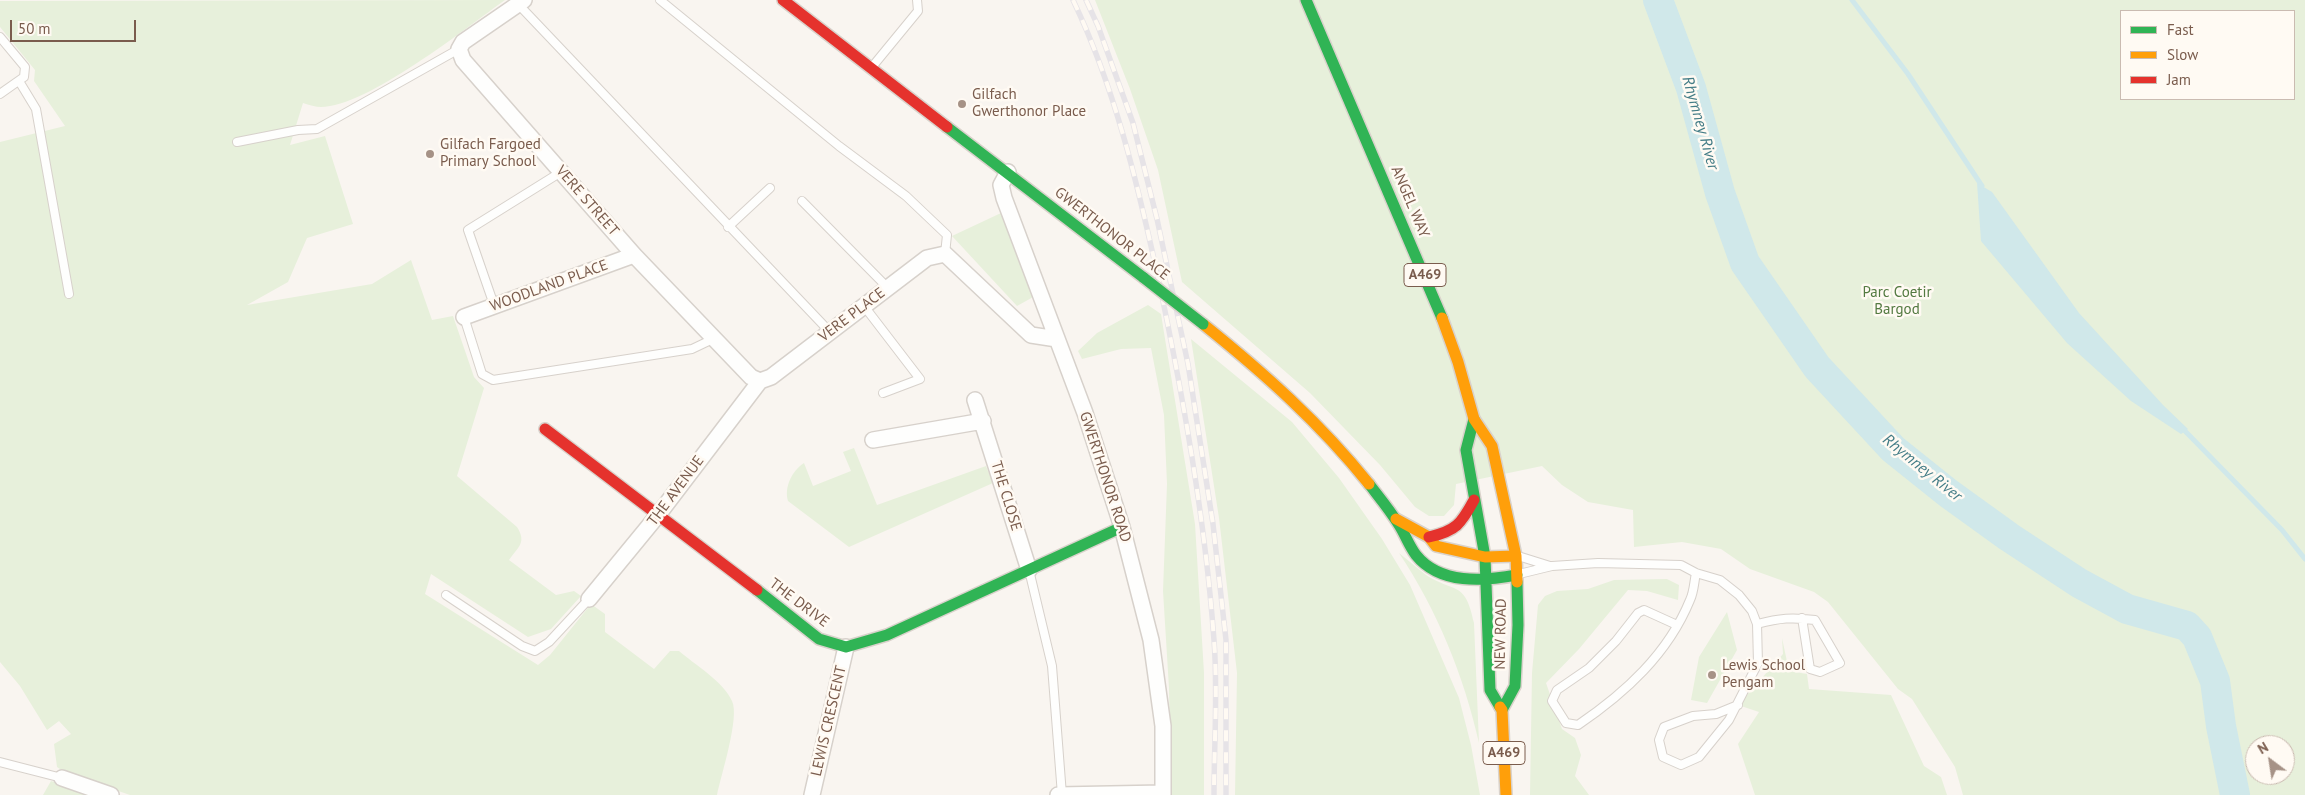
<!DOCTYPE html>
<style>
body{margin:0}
#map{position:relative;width:2305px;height:795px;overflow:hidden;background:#f9f5f0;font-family:"PT Sans",sans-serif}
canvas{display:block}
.legend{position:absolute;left:2120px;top:10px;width:175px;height:90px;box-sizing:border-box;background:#fffaf3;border:1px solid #cabbb1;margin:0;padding:6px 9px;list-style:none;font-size:15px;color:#7a5c4d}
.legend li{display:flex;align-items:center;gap:10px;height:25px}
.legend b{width:25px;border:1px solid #cabbb1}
.north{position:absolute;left:2245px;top:735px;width:50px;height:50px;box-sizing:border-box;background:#fffaf3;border:1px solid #cabbb1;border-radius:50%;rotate:329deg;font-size:14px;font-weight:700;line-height:20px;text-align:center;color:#7a5c4d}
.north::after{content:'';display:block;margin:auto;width:18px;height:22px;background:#a69286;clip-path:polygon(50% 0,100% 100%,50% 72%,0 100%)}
.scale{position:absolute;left:10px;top:20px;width:126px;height:22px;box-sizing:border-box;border:2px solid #7a5c4d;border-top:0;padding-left:6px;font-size:15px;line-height:18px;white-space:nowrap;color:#7a5c4d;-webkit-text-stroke:4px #fffaf3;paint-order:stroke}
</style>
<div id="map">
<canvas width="2305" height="795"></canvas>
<ul class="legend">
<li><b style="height:6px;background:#30b455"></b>Fast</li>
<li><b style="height:6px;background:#ff9f0a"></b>Slow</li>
<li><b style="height:6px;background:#e5322d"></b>Jam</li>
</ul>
<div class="north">N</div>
<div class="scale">50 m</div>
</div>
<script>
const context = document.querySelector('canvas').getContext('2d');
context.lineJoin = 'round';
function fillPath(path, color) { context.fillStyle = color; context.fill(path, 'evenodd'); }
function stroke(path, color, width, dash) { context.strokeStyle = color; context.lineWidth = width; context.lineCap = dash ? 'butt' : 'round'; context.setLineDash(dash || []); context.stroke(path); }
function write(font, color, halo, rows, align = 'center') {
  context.font = font + ' "PT Sans",sans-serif'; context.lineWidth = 5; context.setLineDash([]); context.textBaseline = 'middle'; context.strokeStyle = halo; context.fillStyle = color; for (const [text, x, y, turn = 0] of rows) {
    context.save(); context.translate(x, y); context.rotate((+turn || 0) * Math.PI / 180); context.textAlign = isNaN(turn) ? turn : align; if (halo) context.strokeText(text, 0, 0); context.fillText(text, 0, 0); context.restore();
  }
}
const green = new Path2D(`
 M505,0C466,28 367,107 321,107C316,107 309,105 303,103L290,145L325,136L353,224L307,238L288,282L247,305L372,284L411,260L432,320L453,316L474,377L484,388L457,476L517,527C527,543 518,547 509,560L556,595L574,591L581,596L551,629L528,637L431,574L425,594L538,665L550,655L591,604L605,614V632L654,669L670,651H679C694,664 724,682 732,701C740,717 721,775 717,795H130L66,773L57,767L54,744L71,734L59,721L47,730L20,686L0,662V142L65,126L34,81L35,70L0,27V1Z
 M1095,0H2305V795H1963L1955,767L1912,699L1898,689L1828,602L1814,592L1750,569L1721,549L1682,542L1634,547L1633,510L1588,502L1562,485L1542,466L1456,484L1454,505L1444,516H1429L1415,507L1380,465L1310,393L1182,282L1158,170L1130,89ZM2121,11H2294V99H2121ZM2255,745H2285V775H2255Z
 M1001,213L1035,296L1017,306L952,236Z
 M1148,305L1161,314L1195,524L1204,673V795H1171L1169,688L1163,591L1167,484L1164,415L1151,348L1121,349L1082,359L1078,351L1097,333Z
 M1191,339L1292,422L1339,478L1382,539L1410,585L1459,698L1471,745L1480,795H1235L1237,673L1219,518Z
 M854,448L877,505L986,466L993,483L849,547L788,501C784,487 792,471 804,463L813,486L851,471L843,452Z
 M1399,553C1408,560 1417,568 1426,575C1456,594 1465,580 1474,623L1479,743C1464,676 1437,610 1399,553Z
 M1667,579L1679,585L1678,600L1647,591L1628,590L1579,649L1546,683L1562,729L1575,738L1581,755L1575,776L1589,795H1530L1532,673L1538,605L1545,596L1557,591L1588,589L1614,580Z
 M1727,612L1737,650L1707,703L1691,700L1699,657Z
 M1782,638L1789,671L1807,674L1809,689L1891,695L1924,766L1941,777L1947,795H1755L1738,744L1759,712L1738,705L1783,654Z
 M51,781L92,795H43Z`);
const water = new Path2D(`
 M1977,183L1992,192L2079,313L2163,405L2188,429L2181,434L2131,401L2067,343L1981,241Z`);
const stream = new Path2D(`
 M1852,0L1908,74L1982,186
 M2185,431L2282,530L2305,559`);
const river = new Path2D(`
 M1658,0L1691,88L1720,193L1745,263L1817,367L1893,449L1948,493L2009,537L2079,583L2127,609L2187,626L2197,637L2215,681L2221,726L2235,795`);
const lane = new Path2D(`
 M660,0L839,146L906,196L947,235L945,254
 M518,4L830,332
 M0,37L25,67L24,77L0,94
 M872,67L918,11L917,0
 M19,81L36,109L69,294
 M237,142L298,130L317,129L459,49
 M802,201L888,288
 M728,227L770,188
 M494,305L468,230L561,172
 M864,306L920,379L883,393
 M464,317L482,374L493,380L692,349L713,339
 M1518,556L1550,566
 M1029,570L1052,666L1062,795
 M1519,574L1552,566L1598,563L1681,565L1696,573L1720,580L1739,595L1752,611L1757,624L1758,663L1729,720L1699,757L1681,765L1663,757L1659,740L1664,727L1693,716L1716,714L1738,705
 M446,595L522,646L535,651L549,642L589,599
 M1757,624C1780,618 1792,617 1815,620L1840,663L1820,672L1810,669L1802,618
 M1677,625L1644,610L1638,613L1616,641L1589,668L1557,690L1552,701L1566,723L1578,725C1625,693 1668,654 1690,600C1694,592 1694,582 1696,573
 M0,762L62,778`);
const street = new Path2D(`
 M524,0L463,42L459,49L463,60L634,255L751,377L760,381
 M1008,172L1001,185L1004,198L1085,413L1122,527L1151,640L1163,726V795
 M464,317L634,255
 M975,400L1029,570
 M873,440L983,421
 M589,599L658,515L760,381L771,377L927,258L945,254L1031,335L1057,339
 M62,778L111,795
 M812,795L846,647
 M1058,795L1163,793`);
const fast = new Path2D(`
 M1306,0L1442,318
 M947,127L1144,278
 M1474,419L1466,450L1485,557L1490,690L1500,707
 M1369,484C1379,497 1390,510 1399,525C1405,534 1409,546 1416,555C1440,585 1484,581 1517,575
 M757,590L819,639L846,647L887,635L1122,527
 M1502,710L1515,686L1518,625L1517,582`);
const slow = new Path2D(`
 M1442,318L1458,362L1474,419L1492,446L1516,556L1517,582
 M1203,324C1264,373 1320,423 1369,484
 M1396,519L1429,537L1436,546L1485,557L1516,556
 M1500,707L1502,710L1506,795`);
const jam = new Path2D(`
 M783,0L947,127
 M545,429L757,590
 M1429,537C1456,531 1461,524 1474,500`);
const rail = new Path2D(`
 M1073,0C1115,88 1137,182 1158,277C1183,396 1205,518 1214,640C1218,691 1214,744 1214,795
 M1086,0L1098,26L1133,123L1157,219L1188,364L1213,524L1226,640V795`);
const fastBridge = new Path2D(`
 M1144,278L1203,324`);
const markers = [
 [962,104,5,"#a69286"],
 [430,154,5,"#a69286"],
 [1712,675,5,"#a69286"]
];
const shields = [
 [1425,275,42],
 [1504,753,42]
];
const shieldNames = [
 ["A469",1425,275],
 ["A469",1504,753]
];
const poiNames = [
 ["Gilfach",972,95],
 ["Gwerthonor Place",972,112],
 ["Gilfach Fargoed",440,145],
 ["Primary School",440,162],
 ["Lewis School",1722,666],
 ["Pengam",1722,683]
];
const streetNames = [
 ["VERE STREET",587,201,49],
 ["ANGEL WAY",1410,202,67],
 ["GWERTHONOR PLACE",1112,234,38],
 ["WOODLAND PLACE",549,286,-20],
 ["VERE PLACE",852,315,-37],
 ["GWERTHONOR ROAD",1105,477,72],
 ["THE AVENUE",676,491,-53],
 ["THE CLOSE",1006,496,73],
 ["THE DRIVE",799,603,37],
 ["NEW ROAD",1501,634,-89],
 ["LEWIS CRESCENT",829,721,-77]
];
const parkNames = [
 ["Parc Coetir",1897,293],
 ["Bargod",1897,310]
];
const waterNames = [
 ["Rhymney River",1700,123,74],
 ["Rhymney River",1922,468,39]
];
fillPath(green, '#e7f0db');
fillPath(water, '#d0e8ea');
stroke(stream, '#d0e8ea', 5);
stroke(river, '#d0e8ea', 30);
stroke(lane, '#d7d1cb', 10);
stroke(street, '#d7d1cb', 18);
stroke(fast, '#d9d2cb', 14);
stroke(slow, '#d9d2cb', 14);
stroke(jam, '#d9d2cb', 14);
stroke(lane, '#fefefd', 8);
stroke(street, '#fefefd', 15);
stroke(fast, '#30b455', 11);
stroke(slow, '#ff9f0a', 11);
stroke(jam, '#e5322d', 11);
stroke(rail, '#e6e3e7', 5.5);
stroke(rail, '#fffaf3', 4, [11]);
stroke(fastBridge, '#d9d2cb', 14, []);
stroke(fastBridge, '#30b455', 11);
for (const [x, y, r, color] of markers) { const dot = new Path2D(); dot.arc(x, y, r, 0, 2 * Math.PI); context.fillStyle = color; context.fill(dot); stroke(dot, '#fffaf3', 2); }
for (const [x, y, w] of shields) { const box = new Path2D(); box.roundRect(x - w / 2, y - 11.5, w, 23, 4); context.fillStyle = '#fffaf3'; context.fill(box); stroke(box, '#7a5c4d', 1); }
write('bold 14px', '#7a5c4d', null, shieldNames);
write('15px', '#7a5c4d', '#fffaf3', poiNames, 'left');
write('15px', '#7a5c4d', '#fffaf3', streetNames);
write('15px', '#537a41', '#fffaf3', parkNames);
write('italic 16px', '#437c86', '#fffaf3', waterNames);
</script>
